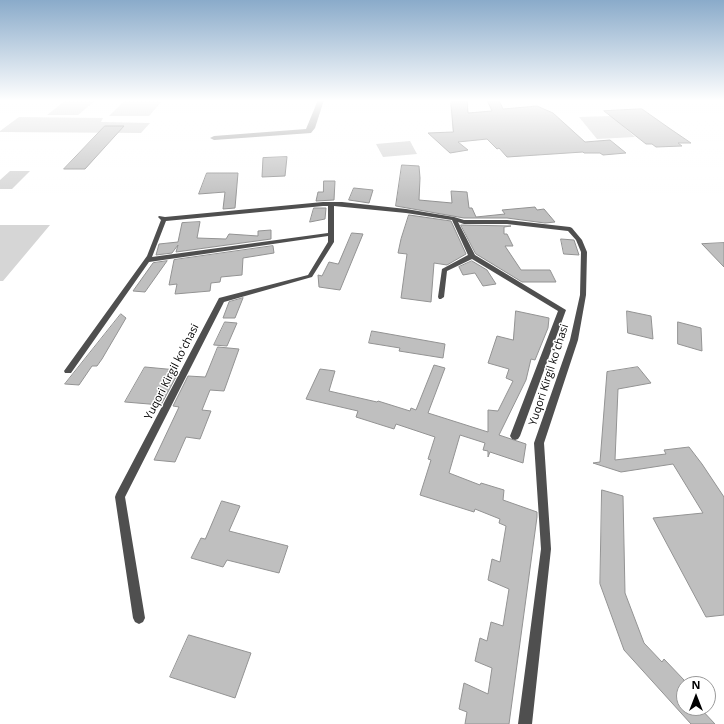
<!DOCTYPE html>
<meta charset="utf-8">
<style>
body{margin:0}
#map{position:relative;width:724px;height:724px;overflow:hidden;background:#fff;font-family:"Open Sans",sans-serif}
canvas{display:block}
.north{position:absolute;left:676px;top:676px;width:40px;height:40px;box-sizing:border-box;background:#fff;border:1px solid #999;border-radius:50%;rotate:0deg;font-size:11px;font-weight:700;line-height:16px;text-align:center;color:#000}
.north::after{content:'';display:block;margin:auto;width:14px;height:18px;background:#000;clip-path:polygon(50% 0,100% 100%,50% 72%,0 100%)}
</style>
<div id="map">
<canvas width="724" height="724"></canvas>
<div class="north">N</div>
</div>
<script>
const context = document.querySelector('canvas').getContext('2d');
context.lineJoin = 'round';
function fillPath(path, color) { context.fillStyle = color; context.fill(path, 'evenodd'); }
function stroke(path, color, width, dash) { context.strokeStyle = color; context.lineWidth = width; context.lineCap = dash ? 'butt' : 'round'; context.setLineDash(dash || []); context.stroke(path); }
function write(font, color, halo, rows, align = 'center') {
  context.font = font + ' "Open Sans",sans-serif'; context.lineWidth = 3; context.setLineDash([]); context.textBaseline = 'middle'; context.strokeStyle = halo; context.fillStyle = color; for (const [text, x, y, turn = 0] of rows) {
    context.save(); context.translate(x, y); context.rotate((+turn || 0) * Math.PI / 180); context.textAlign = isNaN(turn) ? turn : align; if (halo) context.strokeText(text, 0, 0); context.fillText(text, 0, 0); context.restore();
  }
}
const green = new Path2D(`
 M66,100H96L78,115H47Z
 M125,100H163L149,116H109Z
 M612,116L635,137L597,139L579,117Z
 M19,117L103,118L101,122L150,123L141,133L0,132V131Z
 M410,141L417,154L383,157L376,144Z
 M10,171H30L12,189H0V180Z
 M0,225H50L3,281H0Z`);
const canal = new Path2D(`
 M318,100H324L315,128L311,133L214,140L210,138L214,136L306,129Z`);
const building = new Path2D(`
 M451,100H467L468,113L492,111L487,100H499L503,109L537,106L553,113L585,142L610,140L626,153L603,155L600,153H584L583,152L507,157L499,148L497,149L487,139L458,142L468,150L450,153L428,133L453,132Z
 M642,109L669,128L691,143H678L682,146L656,147L652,144H646L604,111Z
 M105,126H124L85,169H64Z
 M287,157L285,176L262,177L263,158Z
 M402,165L419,166L420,178L419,200L452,203L451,191L467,192L469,208H472L476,217L505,214L502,210L535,207L537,210L544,209L555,222L545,223L507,218H464L396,206Z
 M207,173H238L235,208L223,209L225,192L199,194Z
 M324,181H335L334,200L316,201L318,192H323Z
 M354,188L373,190L369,203L349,200Z
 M314,208H326L325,219L310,222Z
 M409,215L451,221L466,254L447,265L434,263L431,302L401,298L407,254L398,253L401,239Z
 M200,222L197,238L226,239L229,234L258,236V231L271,230V239L176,252L178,245L172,253L156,255L159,244L178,242L182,223Z
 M461,225L511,226L504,227V234H507L513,246H505L521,270H550L556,282H522L476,254Z
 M352,233L363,234L340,290L319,287L318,275L322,276L329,262L338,264Z
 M561,239L574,240L579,255L564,254Z
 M724,243V267L702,244Z
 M273,246L274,253L243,258L242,275L221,277L220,282L211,283L210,291L175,294L177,284L169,285L174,260Z
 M167,261L145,292L133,291L153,263Z
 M472,261L487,270L496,284L483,286L475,273L463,275L459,267Z
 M243,298L235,318H223L229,302Z
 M516,311L549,318L548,328L535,360L531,359L526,380L499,435L526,444L523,463L490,452L488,457V451L483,450L485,443L460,435L449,473L480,485L481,483L504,490L503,500L537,512V517L509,724H465L467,712L459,709L464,683L488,694L492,668L475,661L480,638L487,641L491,622L503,626L509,589L488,580L492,559L500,562L506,526L499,523L500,519L475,509L474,512L420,495L431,460L428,459L435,437L396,424L394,429L356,417L358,411L306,399L320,369L335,371L329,391L377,402L378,401L410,411L411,408L416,410L434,365L445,368L428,413L488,432V410L498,411L513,381L506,378L509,369L488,363L497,336L513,340Z
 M627,311L651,316L653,339L628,333Z
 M121,314L126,318L102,359L97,366H92L79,385L65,384Z
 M225,322L237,323L227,346L214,345Z
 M678,322L701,328L702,351L678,344Z
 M372,331L445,344L443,358L399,351L400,348L369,343Z
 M218,347L239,349L224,391L210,390L202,410L211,411L200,439L186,437L175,462L154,460L179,407L173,406L188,376L205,377Z
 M145,367L177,370L175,374L177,375L161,405L125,402Z
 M638,367L651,383L618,389L615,460L666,454L664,450L689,447L702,464L724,497V615L706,617L653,518L703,513L673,464L621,472L593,463L600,462L607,372Z
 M602,490L623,496L625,593L644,643L662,662L664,659L684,680V708H700L715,724H691L624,650L600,584Z
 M222,501L240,506L229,531L288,546L279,573L227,560L223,567L191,558L201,538L205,539Z
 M189,635L251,653L235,698L170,677Z`);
const minor = new Path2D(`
 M323,202H342L406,209L454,217L464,220H507L570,227L572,228L582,240L587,252L586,295L578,340L544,443L551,549L532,724H518L541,549L534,443L570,340L580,295L581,252L576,240L568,231L507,224H464L458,222L475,255L566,310L520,436L518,439L515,440L512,439L510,436L558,311L472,259L447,271L444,297L441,299H439L438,297L442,269L468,255L452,220L406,213L334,206V242L312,277L224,302L125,497L145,618L143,622L139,624L135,622L133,618L115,497L116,494L219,298L308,275L328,242V236L149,262L71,373H65L64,371L147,256L161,220L158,217L159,216L165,217ZM323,206H328V233L152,257L166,221Z`);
const streetNames = [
 ["Yuqori Kirgil koʻchasi",172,372,-63],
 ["Yuqori Kirgil koʻchasi",549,375,-72]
];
fillPath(green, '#d6d6d6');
fillPath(canal, '#9d9d9d');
fillPath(building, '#bfbfbf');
stroke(building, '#939393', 1);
fillPath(minor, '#4f4f4f');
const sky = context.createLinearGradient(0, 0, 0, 201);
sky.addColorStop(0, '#8aabca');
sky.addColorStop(0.5, '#fff');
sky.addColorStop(1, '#ffffff00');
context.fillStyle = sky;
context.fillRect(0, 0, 724, 201);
write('11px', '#000', '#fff', streetNames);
</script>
